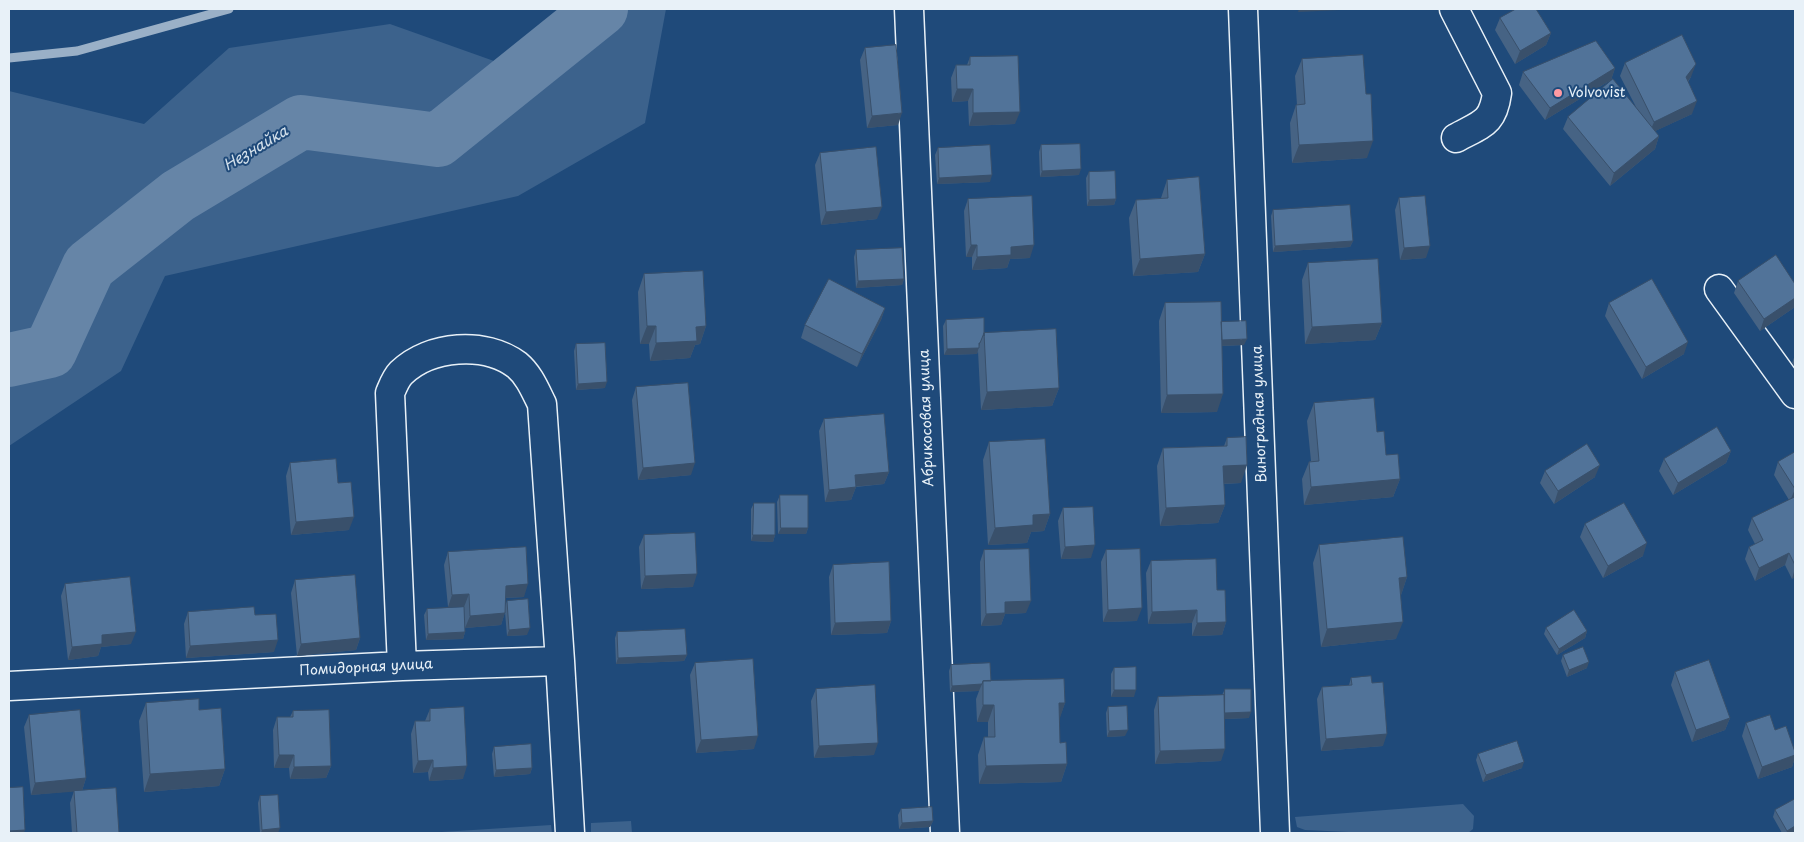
<!DOCTYPE html>
<meta charset="utf-8">
<style>
body{margin:0}
#map{position:relative;width:1804px;height:842px;overflow:hidden;background:#1f4a7a;font-family:"Playpen Sans",sans-serif}
canvas{display:block}
.frame{position:absolute;inset:0;border:10px solid #e8f1f8;pointer-events:none}
</style>
<div id="map">
<canvas width="1804" height="842"></canvas>
<div class="frame"></div>
</div>
<script>
const context = document.querySelector('canvas').getContext('2d');
context.lineJoin = 'round';
function fillPath(path, color) { context.fillStyle = color; context.fill(path, 'evenodd'); }
function stroke(path, color, width, dash) { context.strokeStyle = color; context.lineWidth = width; context.lineCap = dash ? 'butt' : 'round'; context.setLineDash(dash || []); context.stroke(path); }
function write(font, color, halo, rows, align = 'center') {
  context.font = font + ' "Playpen Sans",sans-serif'; context.lineWidth = 4; context.setLineDash([]); context.textBaseline = 'middle'; context.strokeStyle = halo; context.fillStyle = color; for (const [text, x, y, turn = 0] of rows) {
    context.save(); context.translate(x, y); context.rotate((+turn || 0) * Math.PI / 180); context.textAlign = isNaN(turn) ? turn : align; if (halo) context.strokeText(text, 0, 0); context.fillText(text, 0, 0); context.restore();
  }
}
const green = new Path2D(`
 M587,9H666L645,123L518,196L165,276L121,371L9,446V91L144,124L229,48L390,24L553,82Z
 M1463,804L1474,816L1473,829L1468,833H1370L1305,830L1297,827L1295,817Z
 M631,821L632,833H591V823Z
 M551,825L552,833H426Z`);
const stream = new Path2D(`
 M9,58L77,51L229,9`);
const river = new Path2D(`
 M9,360L50,351L89,266L178,196L301,122L438,140L601,9`);
const minor = new Path2D(`
 M909,9L945,833
 M1243,9L1275,833
 M1454,9L1497,93C1493,124 1481,124 1456,138
 M1719,289L1795,394
 M402,666L390,393C393,386 396,378 401,373C430,345 485,341 517,365C529,375 535,390 542,404L560,661
 M9,686L402,666L560,661L570,833`);
const wall = new Path2D(`
 M1500,18L1551,33L1546,45L1515,64L1495,30Z
 M865,48L898,125L867,128L860,60Z
 M970,57L1015,124L969,126L968,101L952,102L951,78L956,65H967Z
 M1302,59L1366,94L1367,158L1292,163L1290,123L1296,105H1297L1295,76Z
 M1625,63L1691,77L1688,82L1692,114L1655,131L1659,136L1655,149L1610,186L1563,129L1568,117L1636,107L1620,76Z
 M1615,68L1611,80L1545,120L1519,85L1523,72Z
 M1041,145L1079,175L1040,177L1039,152Z
 M938,148L990,182L937,184L935,155Z
 M820,153L877,219L821,225L815,165Z
 M1089,172L1116,199L1114,205L1087,206L1086,178Z
 M1167,180L1205,254L1198,272L1133,276L1129,218L1136,200L1161,198Z
 M1399,198L1426,258L1400,260L1395,210Z
 M968,199L1030,258L1010,259L1007,268L972,270V257H966L964,211Z
 M1273,210L1353,241L1350,247L1273,252L1271,216Z
 M856,250L904,279L902,285L856,288L854,257Z
 M1308,263L1382,323L1375,340L1305,344L1302,280Z
 M644,274L706,326L700,344L695,345L690,358L650,361L649,344H640L638,292Z
 M1738,281L1795,284V307L1760,331L1734,293Z
 M1165,303L1221,322L1244,345L1222,346L1217,412L1161,413L1159,321Z
 M1609,303L1684,354L1642,379L1605,316Z
 M885,308L881,320L857,367L801,338L805,325Z
 M946,320L984,333L1059,388L1052,406L981,410L978,351L977,354L944,355L943,326Z
 M576,344L605,388L576,390L574,351Z
 M1795,355V367L1792,363Z
 M636,387L691,475L638,480L632,400Z
 M1314,403L1377,432L1386,455L1400,479L1393,497L1304,505L1302,479L1309,462L1311,461L1307,421Z
 M824,419L889,472L884,484L856,487L851,500L825,502L819,431Z
 M1227,438L1241,483L1224,484L1225,505L1218,523L1160,526L1157,466L1163,448L1224,446Z
 M989,442L1050,514L1044,531L1031,532L1027,543L988,545L983,460Z
 M1731,451L1726,463L1673,495L1659,471L1664,459Z
 M1795,452V577L1792,579L1785,565L1755,581L1745,559L1749,547L1755,544L1748,530L1752,518L1789,500L1774,475L1778,462Z
 M290,463L338,483L349,530L291,535L286,476Z
 M1545,471L1595,477L1554,504L1540,483Z
 M780,495L808,528L806,534H778L777,502Z
 M754,503L775,535L773,542L751,541V509Z
 M1063,508L1091,558L1061,559L1058,521Z
 M1585,524L1643,556L1603,578L1580,537Z
 M644,535L693,587L641,589L639,547Z
 M1319,545L1407,577L1401,595L1396,639L1321,647L1313,563Z
 M984,550L1026,613L1005,614L1001,625L981,626L980,562Z
 M1106,550L1137,621L1103,622L1101,562Z
 M448,552L524,597L505,598V606L507,601L527,635L507,636L505,612L501,625L465,628L464,607H448L444,565Z
 M1151,561L1217,590L1226,622L1222,635L1192,636V623L1148,624L1146,573Z
 M833,565L891,621L887,633L831,635L829,577Z
 M295,580L360,638L356,650L297,656L291,593Z
 M65,584L131,644L101,647L98,656L68,660L61,596Z
 M427,609L465,632L463,639L426,640L424,615Z
 M188,612L255,615L274,652L186,658L184,624Z
 M1546,628L1587,631L1585,638L1557,655L1544,634Z
 M617,632L687,655L684,661L616,664L615,638Z
 M1563,655L1587,668L1567,677L1561,661Z
 M695,663L754,749L696,753L690,675Z
 M951,665L991,681L1065,703L1059,719L1060,743L1067,764L1061,782L979,784L978,755L984,737H988V722H977L976,699L979,691L950,692L949,671Z
 M1114,668L1134,697H1111V674Z
 M1675,672L1730,718L1725,730L1692,742L1671,685Z
 M1351,678L1372,683L1383,746L1321,751L1317,699L1322,687L1349,685Z
 M816,689L874,755L814,758L811,701Z
 M1225,689L1249,718L1224,719L1221,761L1155,764L1154,710L1158,697L1222,695Z
 M146,703L199,710L225,769L219,786L144,792L139,721Z
 M1108,707L1125,736L1107,737L1106,713Z
 M430,709L463,779L429,781L428,772L413,773L411,734L415,721H425Z
 M293,711L331,766L326,778L290,779L289,768H274L273,730L277,717H290Z
 M29,715L86,778L82,791L119,833H72L70,803L74,791L31,795L24,727Z
 M1746,723L1775,730L1795,752V757L1792,767L1758,779L1742,736Z
 M494,747L532,768L530,774L494,777L492,754Z
 M1478,754L1522,768L1483,782L1476,760Z
 M260,796L278,833H260L258,803Z
 M1795,799V831L1792,833H1782L1773,817L1775,810Z
 M901,809L933,821L930,827L899,829L898,815Z`);
const shadedWall = new Path2D(`
 M1299,9H1361L1298,12Z
 M1551,33L1546,45L1515,64L1520,51Z
 M1696,64L1691,77L1681,90L1686,77Z
 M1615,68L1611,80L1545,120L1550,108Z
 M957,89H973L968,101L952,102Z
 M1697,101L1692,114L1649,134L1654,122Z
 M1020,112L1015,124L969,126L973,113Z
 M902,113L898,125L867,128L872,116Z
 M1659,136L1655,149L1610,186L1614,173Z
 M1373,141L1367,158L1292,163L1299,145Z
 M1081,169L1079,175L1040,177L1042,171Z
 M992,175L990,182L937,184L939,178Z
 M1116,199L1114,205L1087,206L1089,200Z
 M882,207L877,219L821,225L826,212Z
 M1353,241L1350,247L1273,252L1275,246Z
 M971,245H977L972,257H966Z
 M1034,245L1030,258L1010,259L1007,268L972,270L977,257L1011,247Z
 M1430,246L1426,258L1400,260L1404,248Z
 M1205,254L1198,272L1133,276L1140,259Z
 M904,279L902,285L856,288L858,281Z
 M1795,298V307L1760,331L1764,319Z
 M885,308L881,320L857,367L862,354Z
 M1382,323L1375,340L1305,344L1312,327Z
 M647,326H656L649,344H640Z
 M706,326L700,344L695,345L690,358L650,361L656,343L696,327Z
 M1247,339L1244,345L1219,346L1221,340Z
 M1688,342L1684,354L1642,379L1646,367Z
 M980,343L977,354L944,355L947,349Z
 M607,382L605,388L576,390L578,384Z
 M1059,388L1052,406L981,410L987,392Z
 M1223,394L1217,412L1161,413L1167,395Z
 M1731,451L1726,463L1673,495L1678,483Z
 M695,463L691,475L638,480L643,468Z
 M1247,465L1241,483L1216,484L1223,466Z
 M1600,465L1595,477L1554,504L1558,491Z
 M889,472L884,484L850,487L855,475Z
 M1400,479L1393,497L1304,505L1311,487Z
 M856,487L851,500L825,502L829,490Z
 M1795,489V498L1790,501Z
 M1225,505L1218,523L1160,526L1166,508Z
 M1050,514L1044,531L1031,532L1027,543L988,545L995,528L1033,515Z
 M354,517L349,530L291,535L296,522Z
 M781,528H808L806,534H778Z
 M753,535H775L773,542L751,541Z
 M1647,543L1643,556L1603,578L1608,566Z
 M1095,545L1091,558L1061,559L1065,547Z
 M1789,553L1785,565L1755,581L1759,568Z
 M1795,568V577L1792,579Z
 M697,574L693,587L641,589L645,576Z
 M1407,577L1401,595L1399,578Z
 M528,584L524,597L501,598L506,586Z
 M469,594L464,607H448L452,595Z
 M1031,601L1026,613L1005,614L1001,625L981,626L986,614L1005,602Z
 M1142,608L1137,621L1103,622L1108,610Z
 M1197,610L1192,623L1148,624L1152,612Z
 M505,613L501,625L465,628L470,616Z
 M891,621L887,633L831,635L835,623Z
 M1226,622L1222,635L1192,636L1197,623Z
 M1403,622L1396,639L1321,647L1327,629Z
 M530,628L527,635L507,636L509,630Z
 M1587,631L1585,638L1557,655L1559,649Z
 M136,632L131,644L101,647L98,656L68,660L72,647L102,635Z
 M465,632L463,639L426,640L428,634Z
 M360,638L356,650L297,656L301,644Z
 M278,640L274,652L186,658L190,646Z
 M687,655L684,661L616,664L618,658Z
 M1589,662L1587,668L1567,677L1569,670Z
 M982,684L979,691L950,692L952,686Z
 M1114,690H1136L1134,697H1111Z
 M1059,703H1065L1059,721Z
 M983,705H994L988,722H977Z
 M1251,712L1249,718L1223,719L1225,713Z
 M1730,718L1725,730L1692,742L1696,730Z
 M1128,730L1125,736L1107,737L1109,731Z
 M1387,734L1383,746L1321,751L1326,739Z
 M758,736L754,749L696,753L701,740Z
 M878,743L874,755L814,758L819,746Z
 M1225,749L1221,761L1155,764L1160,751Z
 M279,755H294L289,768H274Z
 M1795,755V757L1792,767L1758,779L1762,767Z
 M433,760L428,772L413,773L418,761Z
 M1524,762L1522,768L1483,782L1486,775Z
 M1067,764L1061,782L979,784L986,766Z
 M331,766L326,778L290,779L294,767Z
 M467,766L463,779L429,781L433,768Z
 M532,768L530,774L494,777L496,770Z
 M225,769L219,786L144,792L150,774Z
 M86,778L82,791L31,795L35,783Z
 M933,821L930,827L899,829L902,823Z
 M1795,826V831L1792,833H1786L1787,831Z
 M280,828L278,833H261L262,830Z
 M25,830L24,833H9V831Z`);
const building = new Path2D(`
 M1516,9H1536L1551,33L1520,51L1500,18Z
 M1682,35L1696,64L1686,77L1697,101L1654,122L1625,63Z
 M1596,41L1615,68L1550,108L1523,72Z
 M896,45L902,113L872,116L865,48Z
 M1363,55L1366,94H1371L1373,141L1299,145L1296,105L1305,104L1302,59Z
 M1018,56L1020,112L973,113V89H957L956,65H970V57Z
 M1613,79L1659,136L1614,173L1568,117Z
 M1080,144L1081,169L1042,171L1041,145Z
 M990,145L992,175L939,178L938,148Z
 M876,147L882,207L826,212L820,153Z
 M1115,171L1116,199L1089,200V172Z
 M1199,177L1205,254L1140,259L1136,200L1168,198L1167,180Z
 M1032,196L1034,245L1011,247V255L977,257V245H971L968,199Z
 M1425,196L1430,246L1404,248L1399,198Z
 M1350,205L1353,241L1275,246L1273,210Z
 M902,248L904,279L858,281L856,250Z
 M1776,255L1795,284V298L1764,319L1738,281Z
 M1378,259L1382,323L1312,327L1308,263Z
 M703,271L706,326L696,327L697,341L656,343V326H647L644,274Z
 M829,279L885,308L862,354L805,325Z
 M1652,279L1688,342L1646,367L1609,303Z
 M1221,302L1223,394L1167,395L1165,303Z
 M984,318V336V333L980,343H979V348L947,349L946,320Z
 M1246,321L1247,339L1222,340L1221,322Z
 M1056,329L1059,388L987,392L984,333Z
 M605,343L607,382L578,384L576,344Z
 M688,383L695,463L643,468L636,387Z
 M1374,398L1377,432L1384,431L1386,455L1398,454L1400,479L1311,487L1309,462L1319,461L1314,403Z
 M884,414L889,472L855,475L856,487L829,490L824,419Z
 M1717,427L1731,451L1678,483L1664,459Z
 M1246,437L1247,465L1223,466L1225,505L1166,508L1163,448L1227,446V438Z
 M1045,439L1050,514L1033,515V525L995,528L989,442Z
 M1587,444L1600,465L1558,491L1545,471Z
 M1795,452V489L1778,462Z
 M336,459L338,483L351,482L354,517L296,522L290,463Z
 M780,495H808V528H781Z
 M1795,497V565L1789,553L1759,568L1749,547L1763,540L1752,518Z
 M754,503H775V535H753Z
 M1624,503L1647,543L1608,566L1585,524Z
 M1093,507L1095,545L1065,547L1063,508Z
 M695,533L697,574L645,576L644,535Z
 M1403,537L1407,577L1399,578L1403,622L1327,629L1319,545Z
 M526,547L528,584L506,586L505,613L470,616L469,594L452,595L448,552Z
 M1029,549L1031,601L1005,602V613L986,614L984,550Z
 M1140,549L1142,608L1108,610L1106,550Z
 M1216,559L1217,590H1225L1226,622L1197,623V610L1152,612L1151,561Z
 M889,562L891,621L835,623L833,565Z
 M355,575L360,638L301,644L295,580Z
 M130,577L136,632L102,635V644L72,647L65,584Z
 M528,599L530,628L509,630L507,601Z
 M254,607L255,615L276,614L278,640L190,646L188,612Z
 M464,607L465,632L428,634L427,609Z
 M1574,610L1587,631L1559,649L1546,628Z
 M685,629L687,655L618,658L617,632Z
 M1583,647L1589,662L1569,670L1563,655Z
 M753,659L758,736L701,740L695,663Z
 M1709,660L1730,718L1696,730L1675,672Z
 M990,663L991,681H983L982,684L952,686L951,665Z
 M1136,667V690H1114V668Z
 M1371,676L1372,683L1383,682L1387,734L1326,739L1322,687L1352,685L1351,678Z
 M1064,679L1065,703H1059L1060,743L1066,742L1067,764L986,766L984,737H995L994,705H983V681Z
 M875,685L878,743L819,746L816,689Z
 M1225,689H1251V712L1225,713Z
 M1224,695L1225,749L1160,751L1158,697Z
 M199,699V710L221,708L225,769L150,774L146,703Z
 M1127,706L1128,730L1109,731L1108,707Z
 M464,707L467,766L433,768V760L418,761L415,721H430V709Z
 M80,710L86,778L35,783L29,715Z
 M329,710L331,766L294,767V755H279L277,717H293V711Z
 M1770,715L1775,730L1786,726L1795,752V755L1762,767L1746,723Z
 M1517,741L1524,762L1486,775L1478,754Z
 M531,744L532,768L496,770L494,747Z
 M23,787L25,830L9,831V788Z
 M116,788L119,833H77L74,791Z
 M278,795L280,828L262,830L260,796Z
 M1795,799V826L1787,831L1775,810Z
 M932,807L933,821L902,823L901,809Z`);
const markers = [
 [1558,93,5,"#ff9aa2"]
];
const poiNames = [
 ["Volvovist",1568,93]
];
const streetNames = [
 ["Виноградная улица",1260,414,-92],
 ["Абрикосовая улица",927,418,-92],
 ["Помидорная улица",366,668,-3]
];
const waterNames = [
 ["Незнайка",256,149,-31]
];
fillPath(green, '#3c628c');
stroke(stream, '#9ab0c7', 9);
stroke(river, '#6685a7', 54);
stroke(minor, '#e8f1f8', 31);
stroke(minor, '#1f4a7a', 28);
fillPath(wall, '#466384');
fillPath(shadedWall, '#39506b');
fillPath(building, '#517399');
stroke(building, '#39506b', 1);
for (const [x, y, r, color] of markers) { const dot = new Path2D(); dot.arc(x, y, r, 0, 2 * Math.PI); context.fillStyle = color; context.fill(dot); stroke(dot, '#1f4a7a', 2); }
write('14px', '#e8f1f8', '#1f4a7a', poiNames, 'left');
write('14px', '#e8f1f8', '#1f4a7a', streetNames);
write('italic 15px', '#d4e1ec', '#1f4a7a', waterNames);
</script>
